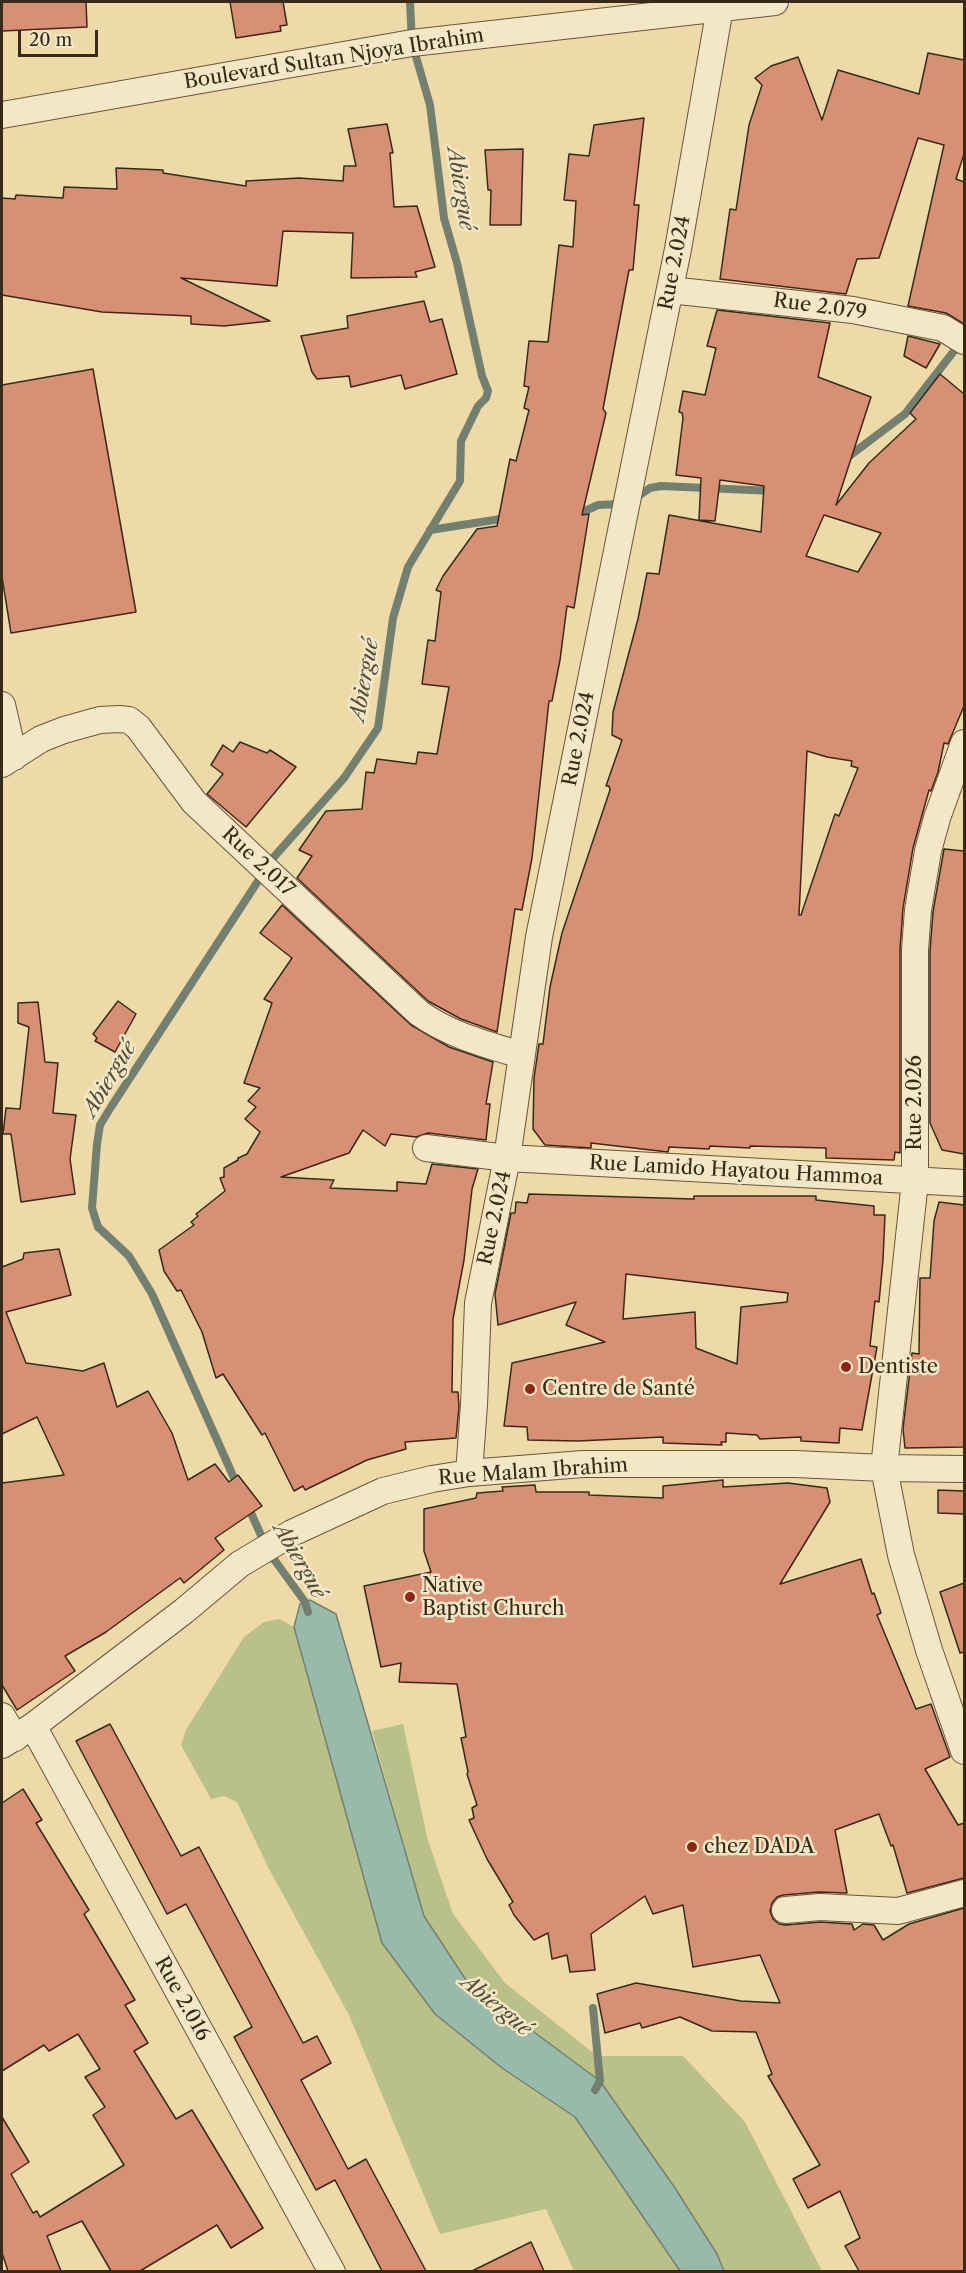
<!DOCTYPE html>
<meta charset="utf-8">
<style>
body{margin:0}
#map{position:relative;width:966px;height:2273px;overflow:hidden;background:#eedaa8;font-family:"Libre Caslon Text",serif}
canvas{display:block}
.frame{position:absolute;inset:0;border:3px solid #392a18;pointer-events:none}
.scale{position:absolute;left:18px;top:30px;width:80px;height:27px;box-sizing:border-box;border:3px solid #392a18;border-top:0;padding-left:8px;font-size:18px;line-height:21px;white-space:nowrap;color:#392a18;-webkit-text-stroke:4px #f4e7c6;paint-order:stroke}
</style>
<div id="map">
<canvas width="966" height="2273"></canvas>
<div class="frame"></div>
<div class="scale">20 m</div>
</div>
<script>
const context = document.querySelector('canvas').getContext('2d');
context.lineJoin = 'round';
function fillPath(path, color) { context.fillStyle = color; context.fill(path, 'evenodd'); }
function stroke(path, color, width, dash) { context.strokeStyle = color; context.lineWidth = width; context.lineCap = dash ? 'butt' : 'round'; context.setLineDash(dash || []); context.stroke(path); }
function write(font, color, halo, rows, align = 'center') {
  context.font = font + ' "Libre Caslon Text",serif'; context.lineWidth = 5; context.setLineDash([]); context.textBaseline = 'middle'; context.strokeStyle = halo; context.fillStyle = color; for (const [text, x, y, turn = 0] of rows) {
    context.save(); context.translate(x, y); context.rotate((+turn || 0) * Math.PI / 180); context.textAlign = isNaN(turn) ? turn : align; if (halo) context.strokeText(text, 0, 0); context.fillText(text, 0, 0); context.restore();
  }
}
const green = new Path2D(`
 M279,1619L294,1627L382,1943L435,2014L502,2068L575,2117L680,2271H574L546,2209L440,2234L349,2015L268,1867L237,1802L224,1796L211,1799L181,1745L186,1730L244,1637L264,1622Z
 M403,1724L427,1837L453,1914L505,1983L597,2056H683L745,2122L822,2271H724L717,2254L675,2188L600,2081L468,1983L424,1916L372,1731Z`);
const water = new Path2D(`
 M310,1600L336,1614L424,1916L468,1983L600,2081L675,2188L717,2254L724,2271H680L575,2117L502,2068L435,2014L382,1943L294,1627L300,1604Z`);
const stream = new Path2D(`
 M844,460L905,414L961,342
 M634,499L650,488L661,486L773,491
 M574,512L585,511L598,505L622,504
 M430,530L507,518
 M238,1487L152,1294L129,1256L98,1227L92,1208L97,1144L100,1125L111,1107L273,858L344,778L378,728L393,618L408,567L460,481L461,441L478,406L486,398L488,391L482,376L457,263L444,218L430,105L412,43L410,2
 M247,1504L268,1551L305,1602L308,1612
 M593,2008L600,2081L595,2090`);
const building = new Path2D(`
 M2,2H86L87,27L2,31Z
 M230,2H283L287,25L280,26L281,31L236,38Z
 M928,53L964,60V154L956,179L964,182V324L946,313L908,306L944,145L918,138L879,258L857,259L846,294L720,279L730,209L736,210L749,125L762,85L755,78L771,66L798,57L822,120L838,70L919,94Z
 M644,118L634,205H639L633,270H629L603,409L606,413L582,515L589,514L574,608L567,606L560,660L552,701H549L532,858L522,910L515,909L497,1032L461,1019L428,1001L297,878L312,856L299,850L326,811L362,809L366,772L374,773L377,759L416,764L418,752L437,754L449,687L422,684L428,640L435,641L441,592L436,590L443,576L477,529L497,526L510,459L516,461L529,410L524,408L529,387L524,386L529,341L548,342L559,245L573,247L576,201L564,200L569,154L589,156L594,125Z
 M387,124L393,153H390L394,207L417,206L435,267L415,272L417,277L351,278L353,233L283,231L277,286L181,278L270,321L224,326L191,324V316L102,312L2,295V198L15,199L16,195L63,198L64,187L117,189L116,168L163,170V173L246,186V181L299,178L343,181L344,166H356L348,129Z
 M523,149L521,225H490L491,190H488L485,150Z
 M424,301L430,322L442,319L457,374L405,389L401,375L351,387L349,376L317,379L312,372L301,336L348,328L347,316Z
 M717,310L830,323L818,377L871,397L836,505L869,463L916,419L910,413L940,374L964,394V706L948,744L944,743L938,772L931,791L929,790L913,848L903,908L900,950V1153L895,1152L894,1160L826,1158V1148L750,1146V1148L710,1146L709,1149L669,1147L668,1152L591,1143V1148L545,1145L533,1129L534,1078L539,1044H543L550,987L562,933L610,790L609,786H606L622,740L612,735L613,712L638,619L647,573L659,574L669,515L761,532L764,486L720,480L715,521L699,520L701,478L676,475L683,418L682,413L679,412L683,391L705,395L716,348L707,346ZM824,515L881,533L858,572L806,556ZM807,751L827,757L852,761L851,766L858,768L839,816L835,814L801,915H799Z
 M908,336L940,344L926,368L904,356Z
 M93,369L136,612L11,633L2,577V385Z
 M240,742L267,753L270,750L296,767L246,827L207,794L223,774L211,765L223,745L233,752Z
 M944,849L964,851V1154L942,1150L930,1123V951L933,912Z
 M282,905L411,1025L449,1047L493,1062L486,1104H490L486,1140L428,1133L416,1137L391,1134L385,1146L363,1130L349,1153L281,1177L334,1180L330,1188L397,1191V1182L426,1184L432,1164L478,1169L472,1189L464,1260L453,1319L452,1392H458L459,1407L456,1438L405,1442L406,1449L367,1460L305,1490L303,1486L294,1491L265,1433L262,1435L223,1374L216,1378L202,1332L181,1290L177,1291L164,1271L159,1250L194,1225L191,1222L198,1216L196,1214L225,1191L220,1178L224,1177V1168L238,1160V1158L247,1154L260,1132L245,1119L256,1107L248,1101L260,1088L244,1083L272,1003L264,999L292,958L260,933Z
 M118,1001L136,1014L115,1052L95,1041L97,1038L93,1034Z
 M38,1002L45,1062L58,1063L53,1113L76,1115L70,1159L75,1194L21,1202L11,1134H3L6,1108L20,1109L29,1027L18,1023V1003Z
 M529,1194L694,1199V1196H816V1200L874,1206V1215H885L883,1260L879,1302L875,1301L870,1346L877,1347L862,1430L840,1428L839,1443L801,1441V1437L760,1439L757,1435L726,1433V1442H721L722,1445L663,1443V1437L578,1441L528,1440L527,1427L504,1426L512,1363L605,1342L566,1325L576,1302L498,1325L495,1294L511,1213H515L516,1202L527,1203ZM626,1274L788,1293L787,1302L741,1307L737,1364L696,1348L695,1312L623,1319Z
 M939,1202L964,1205V1447L905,1448L903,1429L912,1353L919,1354L920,1278H930L934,1221Z
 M59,1249L71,1295L6,1312L26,1363L83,1371L104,1363L117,1407L148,1391L172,1433L188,1480L215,1464L229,1482L238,1475L262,1506L215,1538L224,1550L184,1583L180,1578L106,1632L65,1656L75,1671L17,1710L2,1685V1483L64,1475L37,1417L2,1434V1267L23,1259L24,1253Z
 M723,1480V1487L788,1483L827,1488L830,1502L780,1584L861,1559L872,1594L874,1593L881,1613L877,1615L916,1709L931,1704L950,1757L925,1769L958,1825L964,1823V1878L907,1893L893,1845L891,1846L879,1814L835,1830L847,1893L819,1892L783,1895L777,1897L772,1903L770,1911L773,1919L779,1924L786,1925L820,1922L852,1924L854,1930L863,1924L874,1925L883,1940L909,1924L964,1908V2271H859L845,2246L860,2238L840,2191L808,2208L793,2179L820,2165L768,2076L772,2074L756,2032L712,2031L680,2017L642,2028L640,2023L605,2033L597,1994L636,1983L741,2001L780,2003L760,1955L693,1967L683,1905L653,1914L645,1896L591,1934L595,1970L570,1972L567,1955L552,1959L548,1933L534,1940L514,1915L509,1905L513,1902L487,1859L469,1820L474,1818L472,1808L477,1805L467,1774L468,1772L461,1738L466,1737L457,1684L399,1682L401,1663L381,1667L364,1586L431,1572L424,1551V1509L476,1498L477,1493L503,1491L502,1487L535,1485L536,1492H589V1495L663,1498V1486Z
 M938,1490L964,1491V1514L938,1513Z
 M964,1583V1652L960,1653L940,1592Z
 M110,1724L181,1856L199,1847L303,2043L317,2036L331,2063L301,2080L348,2169L366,2159L426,2271H382L335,2180L316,2190L234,2037L252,2027L186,1904L167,1914L76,1741Z
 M23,1789L42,1820L36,1823L89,1910L84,1914L135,2000L125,2005L148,2043L134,2051L176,2119L192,2110L263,2228L231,2248L217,2225L140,2271H111L82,2221L47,2236L61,2271H8L2,2253V2117L29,2162L11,2174L33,2213L37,2211L40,2217L124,2165L93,2115L105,2107L85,2077L100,2069L78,2034L49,2051L44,2045L2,2071V1803Z
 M531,2242L544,2271H472Z`);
const minor = new Path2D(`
 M2,115L412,43L775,2
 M670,290L853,310L943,328L964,341
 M2,705L14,757
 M964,743L937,818L928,851L918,910L915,950V1181L884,1468L901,1555L929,1650L964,1751
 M2,764L41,739L64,730L100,720L119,719L129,720L138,727L194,802L419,1013C450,1035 485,1044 521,1055
 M426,1148L507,1158L964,1183
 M469,1473L474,1405L478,1303L507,1158L539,937L678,249L721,2
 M2,1716L15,1738
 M33,1726L332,2272
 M2,1745L33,1726L184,1611L240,1564L292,1533L383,1491L432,1479L469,1473L583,1464H795L884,1468L964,1469
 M785,1910L820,1907L898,1911L964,1893`);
const markers = [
 [846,1367,6,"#8f2418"],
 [530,1389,6,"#8f2418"],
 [410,1597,6,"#8f2418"],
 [692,1847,6,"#8f2418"]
];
const streetNames = [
 ["Boulevard Sultan Njoya Ibrahim",334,59,-9],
 ["Rue 2.024",675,263,-79],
 ["Rue 2.079",820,307,8],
 ["Rue 2.024",579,739,-79],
 ["Rue 2.017",258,862,43],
 ["Rue 2.026",915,1103,-90],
 ["Rue Lamido Hayatou Hammoa",736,1171,3],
 ["Rue 2.024",495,1218,-78],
 ["Rue Malam Ibrahim",533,1472,-4],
 ["Rue 2.016",182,1999,61]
];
const poiNames = [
 ["Dentiste",858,1367],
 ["Centre de Santé",542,1389],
 ["Native",422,1586],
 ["Baptist Church",422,1609],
 ["chez DADA",704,1847]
];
const waterNames = [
 ["Abiergué",460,189,81],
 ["Abiergué",365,680,-80],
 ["Abiergué",110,1079,-59],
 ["Abiergué",299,1561,60],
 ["Abiergué",496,2006,39]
];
fillPath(green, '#b9c088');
fillPath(water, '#99baaa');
stroke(water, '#738070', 1.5);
stroke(stream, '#738070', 8);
fillPath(building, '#d79074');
stroke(building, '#392a18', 1.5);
stroke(minor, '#66563c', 28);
stroke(minor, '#f4e7c6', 26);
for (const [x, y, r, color] of markers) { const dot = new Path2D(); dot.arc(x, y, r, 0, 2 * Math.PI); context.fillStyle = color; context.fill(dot); stroke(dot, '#f4e7c6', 2); }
write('20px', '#392a18', '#f4e7c6', streetNames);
write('20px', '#392a18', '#f4e7c6', poiNames, 'left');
write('italic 21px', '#514e3c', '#f4e7c6', waterNames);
</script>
